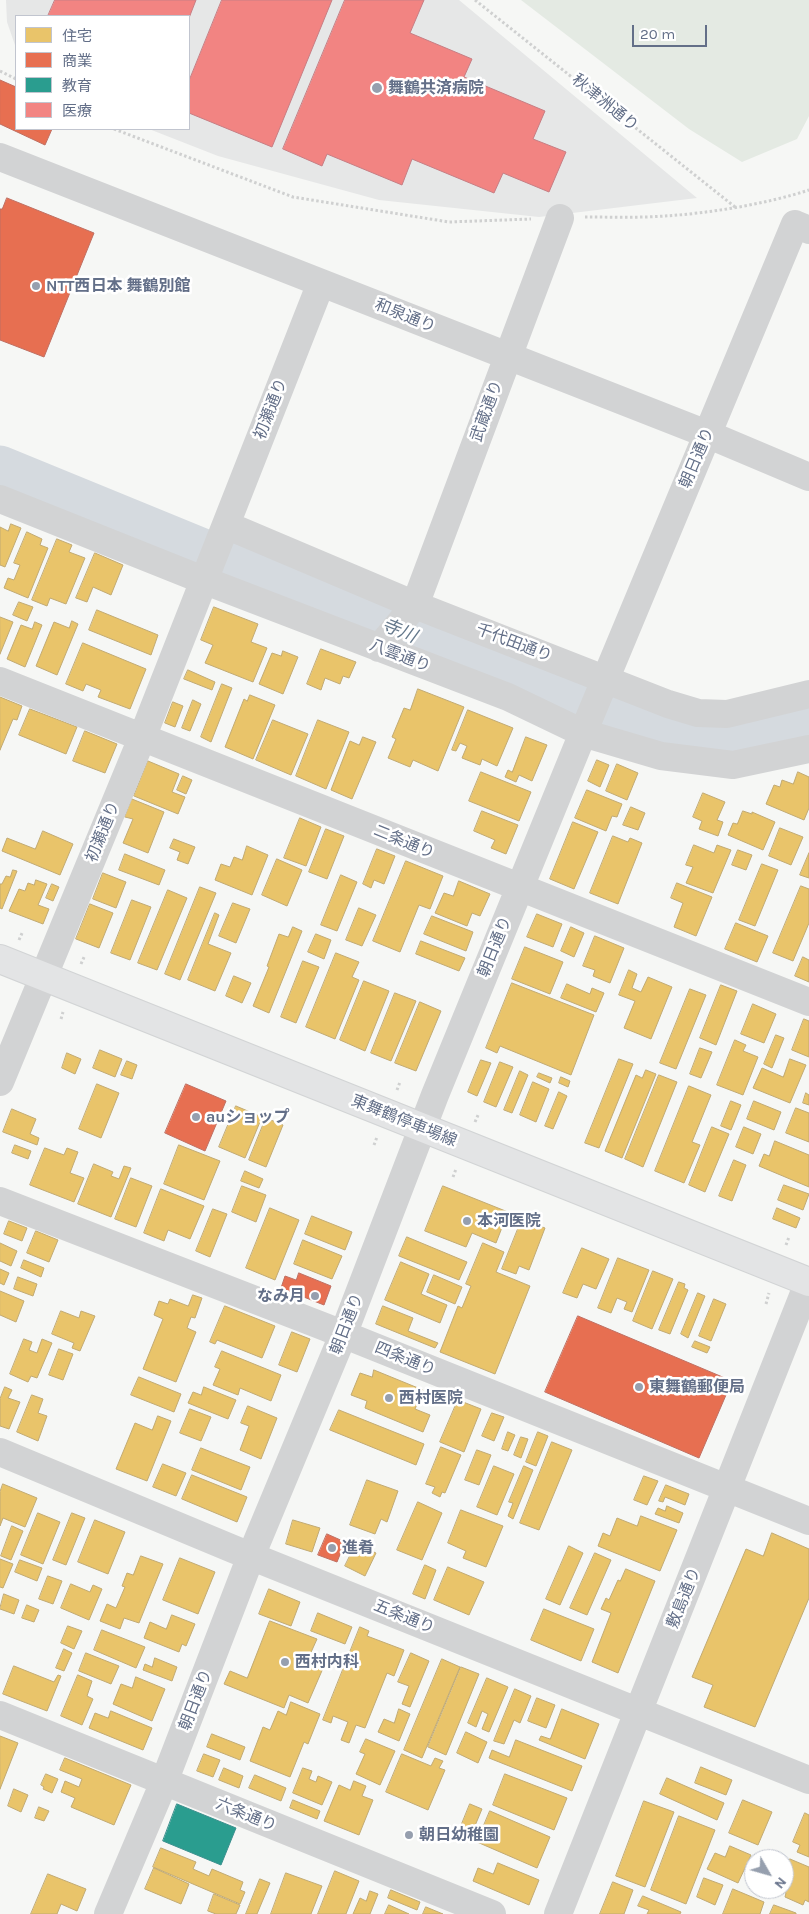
<!DOCTYPE html>
<meta charset="utf-8">
<style>
body{margin:0}
#map{position:relative;width:809px;height:1914px;overflow:hidden;background:#f6f7f5;font-family:Karla,"Noto Sans JP",sans-serif}
canvas{display:block}
.legend{position:absolute;left:15px;top:15px;width:175px;height:115px;box-sizing:border-box;background:#fff;border:1px solid #c1c5cf;margin:0;padding:6px 9px;list-style:none;font-size:15px;color:#636f88}
.legend li{display:flex;align-items:center;gap:10px;height:25px}
.legend b{width:25px;border:1px solid #c1c5cf}
.north{position:absolute;left:744px;top:1849px;width:50px;height:50px;box-sizing:border-box;background:#fff;border:1px solid #c1c5cf;border-radius:50%;rotate:128deg;font-size:14px;font-weight:700;line-height:20px;text-align:center;color:#636f88}
.north::after{content:'';display:block;margin:auto;width:18px;height:22px;background:#969fae;clip-path:polygon(50% 0,100% 100%,50% 72%,0 100%)}
.scale{position:absolute;left:632px;top:25px;width:75px;height:22px;box-sizing:border-box;border:2px solid #636f88;border-top:0;padding-left:6px;font-size:15px;line-height:18px;white-space:nowrap;color:#636f88;-webkit-text-stroke:4px #fff;paint-order:stroke}
</style>
<div id="map">
<canvas width="809" height="1914"></canvas>
<ul class="legend">
<li><b style="height:14px;background:#e9c46a"></b>住宅</li>
<li><b style="height:14px;background:#e76f51"></b>商業</li>
<li><b style="height:14px;background:#2a9d8f"></b>教育</li>
<li><b style="height:14px;background:#f28482"></b>医療</li>
</ul>
<div class="north">N</div>
<div class="scale">20 m</div>
</div>
<script>
const context = document.querySelector('canvas').getContext('2d');
context.lineJoin = 'round';
function fillPath(path, color) { context.fillStyle = color; context.fill(path, 'evenodd'); }
function stroke(path, color, width, dash) { context.strokeStyle = color; context.lineWidth = width; context.lineCap = dash ? 'butt' : 'round'; context.setLineDash(dash || []); context.stroke(path); }
function write(font, color, halo, rows, align = 'center') {
  context.font = font + ' Karla,"Noto Sans JP",sans-serif'; context.lineWidth = 5; context.setLineDash([]); context.textBaseline = 'middle'; context.strokeStyle = halo; context.fillStyle = color; for (const [text, x, y, turn = 0] of rows) {
    context.save(); context.translate(x, y); context.rotate((+turn || 0) * Math.PI / 180); context.textAlign = isNaN(turn) ? turn : align; if (halo) context.strokeText(text, 0, 0); context.fillText(text, 0, 0); context.restore();
  }
}
const built = new Path2D(`
 M6,0H459L697,198L539,217L379,200L218,156L149,129H189V16H16V48L7,22Z`);
const green = new Path2D(`
 M521,0H809V116L797,139L742,162L689,129Z`);
const homes = new Path2D(`
 M11,524L21,528L5,567L0,565V527L8,531Z
 M27,532L42,539L40,545L48,548L28,598L4,588L8,578L14,580L20,565L14,563Z
 M57,539L72,545L69,552L85,558L66,604L50,598L47,606L32,600Z
 M95,553L123,565L111,595L93,587L87,602L76,598Z
 M19,602L33,607L27,621L13,615Z
 M214,607L258,624L251,642L267,648L253,682L205,663L213,645L201,640Z
 M97,610L158,635L151,655L89,630Z
 M0,617L13,622L0,654Z
 M72,621L78,624L57,675L36,666L54,622L69,628Z
 M35,622L42,625L25,667L7,659L21,625L32,629Z
 M83,643L146,669L130,709L98,697L101,690L86,684L83,691L66,684Z
 M321,649L356,662L349,678L343,676L340,684L325,678L321,690L307,684Z
 M283,651L298,657L283,694L259,684L272,653L281,656Z
 M188,670L215,682L212,690L184,679Z
 M222,684L232,688L211,742L201,737Z
 M418,689L464,707L438,771L413,760L410,767L388,758L396,739L392,737L404,708L410,710Z
 M250,695L275,705L253,759L225,747L244,699L247,701Z
 M0,697L22,706L17,720L13,719L0,750Z
 M193,700L201,704L190,731L182,728Z
 M173,702L183,706L175,727L165,723Z
 M30,709L77,727L66,754L19,735Z
 M468,710L513,728L497,766L482,759L480,765L462,758L467,746L460,743L456,751L452,750Z
 M273,720L308,734L291,775L256,760Z
 M318,720L349,732L326,789L296,776Z
 M85,731L117,744L105,773L73,761Z
 M363,737L376,742L352,799L331,790L350,741L359,745Z
 M526,737L547,745L532,781L519,775L516,782L505,777L508,770L512,772Z
 M597,760L609,765L600,787L588,781Z
 M148,761L179,774L172,792L185,797L178,814L134,796Z
 M617,764L638,773L627,800L606,791Z
 M481,772L531,792L519,821L469,801Z
 M798,772L809,777V808L804,820L766,804L774,785L780,787L782,780L793,784Z
 M183,776L192,780L186,794L177,790Z
 M587,790L622,804L617,817L612,816L606,831L575,818Z
 M703,793L725,802L717,820L723,822L718,836L699,829L702,821L693,817Z
 M132,799L164,812L148,853L123,843L133,819L125,817Z
 M631,807L645,813L638,830L623,825Z
 M482,811L518,825L506,854L491,848L495,840L474,831Z
 M743,811L752,814V812L775,822L763,850L728,835L733,823L737,824Z
 M300,818L321,827L306,866L284,858Z
 M573,822L598,832L574,889L550,879Z
 M780,828L803,837L791,865L769,856Z
 M326,829L344,836L327,879L309,872Z
 M43,831L73,844L60,875L2,851L7,838L35,849Z
 M613,836L628,842L630,838L642,843L618,904L590,893Z
 M174,839L195,847L188,864L177,860L180,852L170,848Z
 M694,845L714,853L717,845L731,850L713,893L686,883L693,867L686,865Z
 M247,846L268,855L252,895L215,880L221,864L230,867L234,857L242,860Z
 M377,849L395,856L384,884L374,880L371,888L363,884Z
 M738,850L752,855L746,870L732,865Z
 M809,853V878L800,875Z
 M125,854L165,870L159,885L119,870Z
 M277,859L302,870L287,906L262,895Z
 M406,861L443,876L430,909L419,905L400,952L373,941Z
 M762,864L778,870L755,926L739,920Z
 M13,870L17,871L2,909L0,908V884H2L6,876L10,877Z
 M103,873L126,882L116,908L93,899Z
 M341,875L357,882L337,931L321,925Z
 M36,880L47,884L38,905L49,909L43,924L9,911L19,889L25,891L28,883L34,885Z
 M459,881L490,894L480,916L472,913L467,926L435,913L444,893L453,896Z
 M677,883L712,897L696,936L674,927L683,903L671,898Z
 M52,884L59,887L53,901L46,898Z
 M801,886L809,889V923L793,961L773,953Z
 M200,887L216,893L180,980L165,974Z
 M168,890L187,898L157,970L138,963Z
 M132,900L151,907L130,960L111,953Z
 M233,903L250,909L236,943L219,936Z
 M90,904L113,913L99,948L76,939Z
 M359,908L376,915L362,946L346,940Z
 M215,913L219,915L208,944L231,953L215,991L188,980Z
 M537,914L562,924L553,947L527,937Z
 M432,916L473,932L466,951L424,934Z
 M736,923L768,936L757,962L725,949Z
 M293,927L302,931L269,1013L253,1006L269,967L267,966L279,934L288,937Z
 M571,927L584,933L574,957L561,951Z
 M316,934L331,940L324,959L308,952Z
 M595,936L624,948L610,983L593,976L595,970L583,966Z
 M421,941L465,958L459,971L416,954Z
 M525,947L563,962L550,994L512,979Z
 M336,953L359,962L352,977L359,980L335,1039L306,1027Z
 M803,957L809,960V982L795,976Z
 M303,961L319,967L296,1023L281,1017Z
 M629,970L637,974L632,988L641,992L648,977L672,987L651,1039L624,1028L635,1001L619,995Z
 M234,976L251,983L242,1003L226,996Z
 M364,981L389,991L365,1051L340,1040Z
 M512,983L594,1015L571,1075L500,1046L497,1053L486,1048Z
 M567,984L590,994L592,988L604,993L596,1012L561,998Z
 M721,985L737,991L716,1045L700,1038Z
 M690,989L706,995L676,1069L660,1063Z
 M395,993L416,1001L391,1061L371,1053Z
 M420,1002L441,1011L416,1071L395,1063Z
 M753,1004L776,1014L764,1043L741,1034Z
 M804,1019L809,1021V1057L792,1050Z
 M776,1035L784,1038L772,1068L764,1064Z
 M735,1040L746,1045L743,1051L758,1057L743,1095L717,1085Z
 M700,1048L712,1052L701,1078L690,1074Z
 M100,1050L122,1059L115,1077L93,1068Z
 M67,1053L81,1059L75,1074L62,1068Z
 M619,1059L633,1064L599,1148L585,1143Z
 M790,1059L806,1065L790,1103L753,1088L762,1068L783,1077Z
 M481,1060L491,1063L477,1096L468,1092Z
 M127,1061L137,1065L132,1079L121,1075Z
 M500,1062L513,1067L496,1107L484,1102Z
 M646,1070L656,1074L622,1158L605,1151L636,1075L642,1078Z
 M520,1071L528,1075L512,1113L504,1110Z
 M539,1073L552,1078L550,1083L537,1077Z
 M659,1075L677,1082L643,1167L625,1159Z
 M561,1077L570,1081L568,1087L559,1083Z
 M533,1082L549,1089L536,1122L520,1115Z
 M97,1084L119,1093L101,1138L79,1129Z
 M689,1086L711,1095L692,1142L700,1145L684,1183L655,1171Z
 M559,1092L567,1096L553,1129L545,1126Z
 M806,1093L809,1095V1105L803,1103Z
 M731,1101L741,1105L731,1130L721,1126Z
 M754,1101L781,1112L774,1130L747,1119Z
 M236,1106L262,1117L245,1158L219,1147Z
 M796,1108L809,1113V1142L786,1133Z
 M12,1109L36,1119L30,1134L39,1138L37,1145L3,1132Z
 M266,1118L283,1125L266,1167L249,1160Z
 M712,1127L729,1134L705,1192L689,1185Z
 M744,1127L761,1134L753,1154L736,1147Z
 M775,1141L809,1155V1187L759,1166L764,1154L769,1156Z
 M15,1145L31,1151L28,1159L12,1153Z
 M179,1145L220,1161L204,1200L164,1184Z
 M45,1148L64,1155L67,1148L78,1152L70,1173L84,1178L74,1202L30,1185Z
 M734,1160L746,1165L732,1201L719,1196Z
 M94,1164L113,1172L111,1176L119,1179L124,1166L131,1168L111,1217L78,1204Z
 M245,1171L263,1179L259,1188L241,1181Z
 M131,1178L152,1186L136,1227L115,1219Z
 M784,1185L809,1194L803,1210L778,1200Z
 M242,1186L266,1195L256,1222L232,1212Z
 M443,1186L508,1212L496,1243L472,1233L466,1247L425,1231Z
 M161,1189L204,1206L190,1239L168,1230L164,1241L144,1233Z
 M270,1208L299,1220L275,1280L246,1268Z
 M777,1208L800,1218L796,1228L773,1219Z
 M213,1209L227,1214L210,1257L196,1251Z
 M312,1216L352,1232L345,1250L305,1234Z
 M522,1219L545,1228L529,1270L519,1266L516,1274L502,1269Z
 M9,1221L27,1228L22,1241L4,1234Z
 M36,1231L58,1240L49,1262L27,1253Z
 M407,1237L467,1262L459,1280L399,1256Z
 M303,1240L342,1256L332,1279L294,1264Z
 M0,1243L17,1251L11,1266L0,1261Z
 M483,1243L504,1252L496,1272L530,1286L495,1374L440,1352L458,1306L462,1308L471,1286L466,1284Z
 M582,1248L609,1259L596,1289L583,1284L577,1298L563,1293Z
 M618,1258L649,1270L632,1312L624,1309L627,1302L617,1298L611,1313L598,1308Z
 M24,1260L44,1268L41,1277L21,1268Z
 M401,1262L429,1274L421,1294L447,1305L440,1323L385,1300Z
 M0,1269L9,1273L4,1285L0,1283Z
 M653,1271L673,1279L652,1329L633,1321Z
 M434,1275L462,1287L455,1304L427,1292Z
 M18,1277L37,1284L33,1296L14,1289Z
 M679,1282L685,1284L684,1288L688,1290L670,1334L659,1330Z
 M0,1291L24,1301L16,1322L0,1315Z
 M698,1293L705,1296L688,1338L681,1334Z
 M193,1295L202,1298L195,1318L191,1317L187,1328L196,1332L176,1382L143,1369L163,1319L154,1315L159,1301L168,1304L170,1299L188,1306Z
 M714,1299L726,1304L711,1341L699,1336Z
 M225,1306L275,1326L262,1358L217,1340L215,1344L210,1342Z
 M383,1306L413,1318L408,1331L438,1343L435,1348L376,1324Z
 M61,1311L79,1318L81,1311L95,1316L80,1351L72,1348L74,1343L52,1334Z
 M292,1332L310,1339L297,1372L279,1365Z
 M24,1339L32,1342L29,1350L37,1353L42,1339L52,1343L37,1378L31,1376L28,1382L10,1374Z
 M695,1341L710,1347L707,1353L692,1347Z
 M59,1349L73,1354L63,1380L49,1375Z
 M222,1351L281,1375L271,1401L240,1388L238,1395L213,1385L220,1369L215,1367Z
 M374,1370L423,1390L415,1409L430,1415L423,1432L365,1408L367,1401L351,1395L360,1373L372,1377Z
 M139,1377L181,1394L174,1412L131,1395Z
 M5,1387L12,1390L8,1398L20,1402L9,1429L0,1426V1399Z
 M204,1387L236,1400L228,1419L188,1403L193,1392L201,1395Z
 M32,1395L43,1399L38,1413L47,1416L38,1441L17,1432Z
 M458,1400L481,1409L464,1452L440,1442Z
 M248,1406L277,1418L261,1459L240,1450L249,1426L241,1423Z
 M190,1409L211,1417L201,1441L180,1433Z
 M339,1410L424,1444L416,1465L330,1430Z
 M492,1413L504,1417L494,1441L482,1436Z
 M158,1416L171,1421L147,1481L116,1469L135,1423L152,1430Z
 M508,1432L515,1435L508,1451L502,1449Z
 M538,1432L548,1436L536,1466L526,1462Z
 M521,1437L528,1439L521,1458L514,1455Z
 M552,1442L572,1450L539,1530L520,1523Z
 M441,1447L461,1455L445,1493L442,1492L440,1497L432,1493L435,1487L426,1484Z
 M201,1448L250,1467L241,1490L192,1470Z
 M477,1450L491,1455L479,1485L465,1480Z
 M163,1464L186,1473L176,1496L153,1487Z
 M494,1466L514,1474L497,1515L477,1507Z
 M524,1466L533,1470L513,1519L508,1516L513,1503L509,1502Z
 M192,1475L247,1497L237,1522L182,1499Z
 M644,1476L658,1481L647,1505L634,1500Z
 M367,1480L398,1491L387,1522L381,1519L375,1534L350,1525Z
 M3,1484L37,1498L25,1527L3,1518L0,1526V1492Z
 M666,1485L689,1494L685,1505L665,1497L663,1502L659,1501Z
 M418,1502L442,1513L422,1560L397,1550Z
 M667,1506L683,1513L679,1523L655,1514L658,1508L665,1511Z
 M461,1510L503,1526L486,1567L463,1558L466,1551L448,1543Z
 M38,1513L60,1522L43,1564L21,1555Z
 M72,1513L85,1518L66,1565L53,1560Z
 M641,1516L677,1530L660,1571L598,1546L603,1533L610,1536L617,1518L637,1526Z
 M95,1520L125,1532L108,1574L78,1562Z
 M293,1520L320,1528L312,1552L286,1544Z
 M12,1526L23,1531L11,1560L1,1556Z
 M772,1533L809,1549V1598L755,1727L704,1707L713,1685L692,1677L746,1549L763,1556Z
 M356,1544L376,1553L365,1576L345,1566Z
 M569,1546L583,1553L560,1605L546,1599Z
 M595,1553L611,1560L587,1615L570,1608Z
 M141,1556L163,1564L139,1623L124,1618L120,1629L100,1621L107,1604L116,1608L125,1587L122,1586L127,1573L133,1575Z
 M180,1558L215,1572L198,1614L163,1600Z
 M0,1559L13,1564L3,1588L0,1587Z
 M20,1560L42,1568L37,1581L15,1572Z
 M425,1565L436,1570L425,1599L413,1594Z
 M448,1567L484,1582L469,1615L434,1600Z
 M626,1569L655,1581L618,1673L592,1662L611,1613L601,1609L606,1598L609,1600L618,1580L620,1581Z
 M48,1576L62,1581L53,1604L39,1599Z
 M71,1584L90,1592L93,1585L102,1589L89,1620L61,1608Z
 M269,1589L300,1602L291,1626L259,1614Z
 M4,1594L19,1600L14,1614L0,1609Z
 M27,1605L39,1610L34,1622L22,1618Z
 M544,1609L594,1629L581,1661L531,1640Z
 M318,1613L352,1627L345,1644L311,1631Z
 M172,1615L195,1624L186,1646L182,1644L179,1652L144,1638L150,1622L166,1629Z
 M270,1621L317,1639L308,1659L324,1666L308,1703L289,1695L284,1708L224,1684L230,1671L247,1678Z
 M68,1626L82,1631L74,1649L61,1643Z
 M360,1627L369,1631L367,1636L404,1650L394,1676L387,1673L365,1728L356,1725L349,1743L341,1740L348,1722L333,1716L331,1723L323,1720Z
 M102,1630L145,1647L136,1668L94,1650Z
 M64,1649L72,1653L64,1671L56,1668Z
 M86,1653L119,1666L111,1684L79,1671Z
 M411,1653L429,1661L410,1707L402,1704L409,1686L398,1682Z
 M155,1658L177,1667L172,1681L143,1670L145,1664L152,1667Z
 M442,1659L460,1667L422,1758L404,1750Z
 M14,1666L54,1682L58,1675L61,1676L47,1711L3,1694Z
 M461,1667L479,1674L446,1755L428,1747Z
 M78,1675L92,1681L87,1696L93,1699L82,1725L61,1716Z
 M136,1677L165,1689L152,1721L113,1704L121,1684L132,1688Z
 M487,1678L508,1687L489,1732L482,1729L488,1714L482,1711L476,1727L468,1723Z
 M515,1689L531,1696L520,1723L514,1720L504,1744L494,1741Z
 M537,1698L555,1705L546,1728L528,1721Z
 M291,1702L320,1714L308,1744L304,1742L290,1777L250,1761L263,1727L270,1730L278,1711L286,1715Z
 M399,1709L410,1714L399,1741L378,1732L384,1719L394,1723Z
 M562,1709L599,1724L585,1759L539,1740L541,1736L550,1739Z
 M111,1711L152,1728L143,1750L89,1728L95,1713L108,1718Z
 M466,1732L487,1742L478,1763L457,1753Z
 M212,1734L245,1747L240,1760L207,1747Z
 M0,1736L18,1743L0,1789Z
 M366,1739L395,1751L380,1785L356,1774L365,1754L360,1752Z
 M516,1740L582,1766L572,1791L489,1758L492,1750L509,1757Z
 M204,1754L220,1760L213,1777L197,1771Z
 M402,1754L431,1766L435,1758L443,1761L439,1768L445,1770L428,1810L386,1792Z
 M65,1758L131,1785L114,1825L71,1807L75,1798L61,1792L65,1781L79,1787L82,1779L60,1770Z
 M701,1767L732,1780L726,1795L695,1783Z
 M224,1768L243,1776L239,1788L219,1780Z
 M303,1768L312,1771L309,1779L316,1782L318,1776L332,1782L322,1805L293,1793Z
 M46,1774L58,1779L52,1793L43,1789L44,1787L41,1785Z
 M505,1774L567,1798L554,1830L493,1805Z
 M255,1775L286,1788L281,1801L249,1788Z
 M667,1778L724,1803L717,1820L660,1794Z
 M354,1781L366,1786L362,1796L373,1800L359,1835L324,1821L339,1785L350,1790Z
 M14,1789L28,1795L21,1812L8,1806Z
 M293,1800L320,1811L317,1819L290,1808Z
 M743,1800L772,1812L758,1845L729,1833Z
 M644,1801L674,1812L645,1887L616,1876Z
 M470,1804L482,1809L469,1840L457,1836Z
 M39,1807L49,1811L44,1821L35,1818Z
 M490,1811L550,1837L537,1868L477,1842Z
 M805,1813L809,1815V1857L797,1852L800,1845L793,1842Z
 M679,1816L715,1830L686,1904L651,1890Z
 M730,1846L751,1855L738,1883L707,1869L715,1853L725,1857Z
 M161,1848L196,1862L193,1869L209,1876L212,1869L243,1882L240,1890L245,1892L240,1904L153,1867Z
 M790,1859L809,1867V1902L805,1900L803,1905L785,1897L786,1893L777,1889H784V1874Z
 M498,1863L539,1880L529,1905L473,1881L478,1868L493,1874Z
 M154,1868L189,1884L181,1904L145,1889Z
 M335,1871L359,1881L346,1914H318Z
 M286,1873L322,1886L311,1914H271Z
 M48,1874L86,1889L77,1911L61,1904L57,1914H31Z
 M704,1878L723,1885L715,1905L697,1897Z
 M260,1879L270,1883L257,1914H246Z
 M613,1882L633,1890L624,1914H600Z
 M733,1889L764,1902L760,1914H723Z
 M391,1890L420,1902L417,1910L388,1898Z
 M370,1891L378,1894L370,1914H353L360,1898L366,1901Z
 M214,1894L240,1905L236,1914H216L208,1911Z
 M643,1896L681,1912L680,1914H647L649,1910L638,1906Z
 M389,1905L409,1914H385Z
 M774,1905L796,1913V1914H770Z
 M426,1907L443,1914H423Z`);
const shops = new Path2D(`
 M0,80L16,87V129H52L45,145L0,124Z
 M7,198L94,233L44,357L0,340V209H2Z
 M186,1084L226,1101L205,1151L165,1133Z
 M299,1273L331,1286L324,1305L281,1288L285,1276L296,1280Z
 M578,1316L732,1381L699,1458L545,1392Z
 M327,1534L345,1542L337,1562L318,1555Z`);
const schools = new Path2D(`
 M177,1804L236,1828L221,1865L163,1841Z`);
const health = new Path2D(`
 M55,0H196L189,18V16H48Z
 M222,0H332L272,147L189,113V81Z
 M345,0H424L410,33L472,59L464,77L545,111L533,139L566,152L549,192L503,173L494,193L412,159L402,185L327,154L322,166L283,149Z`);
const river = new Path2D(`
 M0,468L569,701L594,706L673,739L729,737L809,724`);
const path = new Path2D(`
 M475,0L735,207
 M0,71L16,79
 M114,129L293,197L449,222L531,219
 M585,217C611,217 639,218 665,216C711,213 766,204 809,190
 M19,940L23,931
 M81,964L85,955
 M61,1019L63,1012
 M397,1090L400,1082
 M475,1122L479,1113
 M374,1145L377,1137
 M453,1177L456,1169
 M786,1245L789,1237
 M766,1304L769,1293`);
const minor = new Path2D(`
 M0,157L707,434L809,477
 M0,499L203,580L508,697L583,733L661,756L733,765L809,749
 M226,525L415,605L668,704L698,713L727,714L809,694
 M379,648L415,605L560,218
 M0,681L809,1002
 M0,1082L142,738L321,283
 M0,1201L325,1327L809,1521
 M0,1452L233,1549L809,1780
 M0,1715L492,1914
 M108,1914L164,1782L251,1556L343,1335L435,1095L583,733L795,224L809,230
 M558,1914L809,1281`);
const major = new Path2D(`
 M0,959L809,1282`);
const markers = [
 [377,88,6,"#969fae"],
 [36,286,5,"#969fae"],
 [196,1117,5,"#969fae"],
 [467,1221,5,"#969fae"],
 [315,1296,5,"#969fae"],
 [639,1387,5,"#969fae"],
 [389,1398,5,"#969fae"],
 [332,1548,5,"#969fae"],
 [285,1662,5,"#969fae"],
 [409,1835,5,"#969fae"]
];
const poiNames = [
 ["舞鶴共済病院",388,88],
 ["NTT西日本 舞鶴別館",46,286],
 ["auショップ",206,1117],
 ["本河医院",477,1221],
 ["なみ月",305,1296,"right"],
 ["東舞鶴郵便局",649,1387],
 ["西村医院",399,1398],
 ["進肴",342,1548],
 ["西村内科",295,1662],
 ["朝日幼稚園",419,1835]
];
const streetNames = [
 ["秋津洲通り",605,103,39],
 ["和泉通り",405,316,22],
 ["初瀬通り",271,409,-69],
 ["武蔵通り",487,411,-70],
 ["朝日通り",697,458,-67],
 ["千代田通り",514,643,21],
 ["八雲通り",400,656,21],
 ["初瀬通り",103,832,-68],
 ["二条通り",404,842,22],
 ["朝日通り",495,947,-68],
 ["東舞鶴停車場線",404,1121,22],
 ["朝日通り",347,1324,-69],
 ["四条通り",405,1359,22],
 ["敷島通り",684,1598,-68],
 ["五条通り",404,1617,22],
 ["朝日通り",196,1700,-69],
 ["六条通り",246,1815,22]
];
const waterNames = [
 ["寺川",399,631,22]
];
fillPath(built, '#e6e7e7');
fillPath(green, '#e4eae3');
fillPath(homes, '#e9c46a');
stroke(homes, '#c1aa73', 1);
fillPath(shops, '#e76f51');
stroke(shops, '#bf6f62', 1);
fillPath(schools, '#2a9d8f');
stroke(schools, '#3b8f8d', 1);
fillPath(health, '#f28482');
stroke(health, '#c77e84', 1);
stroke(river, '#d5dadf', 45);
stroke(major, '#d2d4d5', 30);
stroke(path, '#cfd0d0', 3, [2.5, 2.5]);
stroke(minor, '#d2d3d4', 28);
stroke(major, '#e3e4e5', 28);
for (const [x, y, r, color] of markers) { const dot = new Path2D(); dot.arc(x, y, r, 0, 2 * Math.PI); context.fillStyle = color; context.fill(dot); stroke(dot, '#fff', 2); }
write('bold 16px', '#636f88', '#fff', poiNames, 'left');
write('16px', '#636f88', '#fff', streetNames);
write('italic 18px', '#64788b', '#fff', waterNames);
</script>
